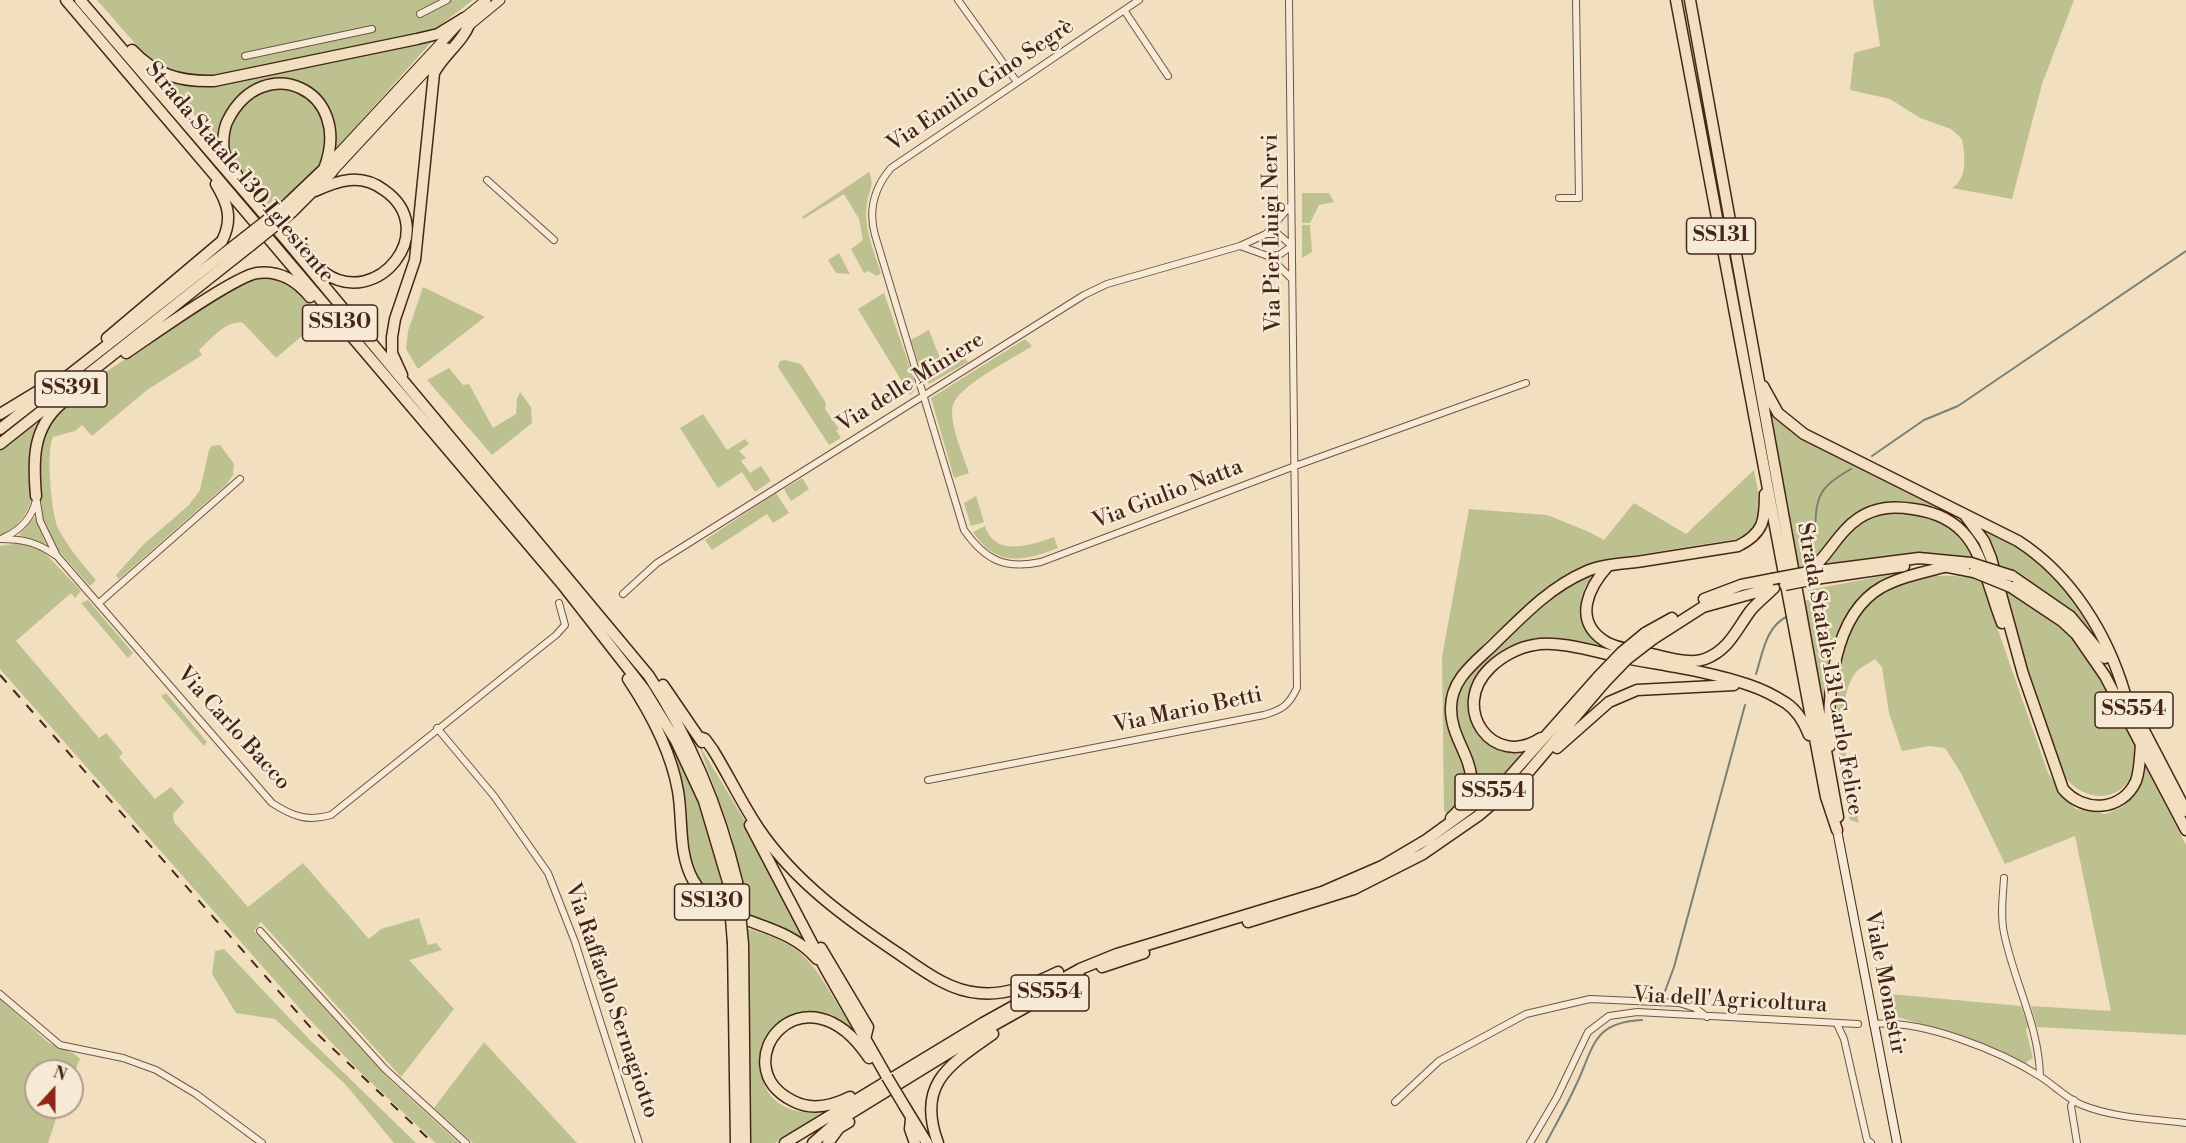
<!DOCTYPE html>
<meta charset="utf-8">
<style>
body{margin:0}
#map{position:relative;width:2186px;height:1143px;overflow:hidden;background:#f1dfc0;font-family:"Libre Bodoni",serif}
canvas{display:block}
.north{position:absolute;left:24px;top:1059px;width:60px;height:60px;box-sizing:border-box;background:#f6ead6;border:2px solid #b09c8a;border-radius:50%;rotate:21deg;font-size:16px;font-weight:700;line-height:24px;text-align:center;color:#462618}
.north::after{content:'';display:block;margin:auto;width:21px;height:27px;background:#8f2418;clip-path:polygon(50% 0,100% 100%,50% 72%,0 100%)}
</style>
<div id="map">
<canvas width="2186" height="1143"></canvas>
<div class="north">N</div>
</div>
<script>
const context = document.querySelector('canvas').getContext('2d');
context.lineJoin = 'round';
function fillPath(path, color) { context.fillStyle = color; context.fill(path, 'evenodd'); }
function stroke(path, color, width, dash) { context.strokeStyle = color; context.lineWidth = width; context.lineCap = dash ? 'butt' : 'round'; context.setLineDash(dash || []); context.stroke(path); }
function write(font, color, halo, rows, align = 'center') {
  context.font = font + ' "Libre Bodoni",serif'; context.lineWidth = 5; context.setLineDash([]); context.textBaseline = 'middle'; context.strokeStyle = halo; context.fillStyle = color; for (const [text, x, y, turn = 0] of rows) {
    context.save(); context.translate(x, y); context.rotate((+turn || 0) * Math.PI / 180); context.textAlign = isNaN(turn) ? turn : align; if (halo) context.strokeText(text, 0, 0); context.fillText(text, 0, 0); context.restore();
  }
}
const green = new Path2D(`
 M97,0H473L434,30L232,73L196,77L165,69L147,57Z
 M1873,0H2074L2042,84L2012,199L1952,188C1968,179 1965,155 1962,139L1951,129L1920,118L1890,99L1850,90L1854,53L1880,46Z
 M434,39L335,150C346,58 223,54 220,145L164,79L195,86Z
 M279,87C317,92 339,123 322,160C314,176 285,197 271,207L237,168L228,143L230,121L255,94Z
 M869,172C875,184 869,190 867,203C863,227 874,251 881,273L877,276L868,271L864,273L851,249L863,240L859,219L844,194L803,219L802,217Z
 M1302,193H1329L1334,202L1319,205L1310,223H1302Z
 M1302,225H1310L1312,252L1302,258Z
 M839,253L850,274L836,273L828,260Z
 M260,278C290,278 304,297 322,319L276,358L243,323C227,319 210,340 199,350L202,355L147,390L92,436L82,425L75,431L53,437C46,450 51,513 58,528C67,546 83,565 96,580L90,586L58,550L43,521L37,459L43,435L59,409L104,373L243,283Z
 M423,287L485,317L418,369L406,349L408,331Z
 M884,293L914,379L915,390L910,395L858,309Z
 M929,330L943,366L963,354L968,362L929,384L923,378L911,340Z
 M1025,339L1032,346C1014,358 959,385 953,405C948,421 964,457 969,473L954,478L931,398Z
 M785,360L801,364L826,403L825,409L839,429L836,430L841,438L829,445L778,367L780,361Z
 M449,368L463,385L469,384L493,428L516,414L517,399L520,392L531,407L532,423L492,455L427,380Z
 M1767,404L1777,417L1961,517L1983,548V557C1980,547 1975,535 1968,528C1946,509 1893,493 1867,508C1843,522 1826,547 1808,567L1799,568Z
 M703,414L727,450L745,439L749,444L739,451L746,458L741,461L750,473L761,466L771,481L755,492L742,472L718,488L680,428Z
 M35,424L39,425C35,467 44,515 0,536V451Z
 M220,445L234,464L233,475L227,484L119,579L116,575L144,544L189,505L200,490L209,450L212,446Z
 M1754,470C1759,500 1769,523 1737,539L1605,560L1556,580L1486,642L1453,679L1447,700L1465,770L1464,787L1456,805L1448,815L1444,811L1442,657L1469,509L1547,515L1587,531L1604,540L1634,503L1686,534Z
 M802,478L809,489L791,501L784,489Z
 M776,493L789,513L773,523L767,514L712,550L705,540Z
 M976,496L984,522L971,526L964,503Z
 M1906,511L1925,515L1964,534L1984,582L1992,613L2048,773L2063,797L2076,809L2106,814L2122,807L2135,795L2145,766L2186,845V1035L2037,1027L2031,1006L2111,1011L2075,836L2005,864L1961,773L1945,748L1930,746L1902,751L1889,713L1882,667L1875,659C1870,663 1860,667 1856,672C1829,708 1852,783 1859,823L1850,820C1831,717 1811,560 1966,577L1962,557C1911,551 1875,557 1824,567C1850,533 1860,514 1906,511Z
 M35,517L46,544L19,535Z
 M985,526C995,558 1032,545 1054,537L1058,548C1023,561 997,568 973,532Z
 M1980,527L2037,559L2070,593L2096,638C2068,605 2035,581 1995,564Z
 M20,543L43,551L81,591L75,598L71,593L16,641L99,738L106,733L123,753L119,757L155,799L171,787L184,802L173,814L174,822L248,907L303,863L369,939L381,929L419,918L428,945L436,943L442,950L409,960L454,1009L401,1077L261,922L254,931L387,1077L459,1143H436L360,1072L308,1018L0,669V546Z
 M1597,572C1593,577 1588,582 1585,587C1572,614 1598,633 1614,651C1591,649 1568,647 1546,645C1539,644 1529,641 1523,643C1517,644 1511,648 1506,651C1450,679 1458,759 1527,751L1469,806L1476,779V766L1455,714V701L1459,686L1469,671L1547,599L1572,581Z
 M1894,574C1891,579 1872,586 1865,593C1828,632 1830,671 1826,722L1803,601L1809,600L1808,590Z
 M2003,590C2025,602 2052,614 2069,632C2097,664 2117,707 2135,745C2142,799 2089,814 2060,771Z
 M88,600L133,653L128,658L81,603Z
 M166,693L207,742L204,746L161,696Z
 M664,730C694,773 712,830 721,882L740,881L731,833L698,743L745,821L763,863L812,947L722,908L699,882L689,856L680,774Z
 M745,928C814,946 815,971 851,1026L850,1029C780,968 725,1083 790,1109C802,1114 813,1111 826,1111L775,1143H749V969Z
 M224,949L309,1039L416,1143H394L346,1085L275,1019L236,1013L212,974L215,951Z
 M1879,993L2021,1006L2028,1026L2026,1030L2033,1058L2025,1063L1960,1035L1883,1013Z
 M0,999L49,1043L73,1053L80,1059L72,1078V1071H36V1107H60L48,1143H0Z
 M484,1042L577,1143H473L434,1108Z`);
const stream = new Path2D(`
 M1872,456L1924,420L1958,406L2186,251
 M1815,533C1816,496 1818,488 1851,469
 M1756,674C1763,652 1766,626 1788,616
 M1664,994L1674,967L1745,705
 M1546,1143C1556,1124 1567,1105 1576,1085C1594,1048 1592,1022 1642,1020`);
const street = new Path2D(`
 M958,0L1017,82
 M1139,0L891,168C875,187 868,210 875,235L964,530C985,560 1005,570 1041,562L1295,466L1526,383
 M1124,10L1168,76
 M420,14L447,0
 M245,56L372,29
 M487,180L554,240
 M1559,198H1579L1576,0
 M1266,234H1278L1292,246
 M1240,246L1268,256L1291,278
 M1268,256L1279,255L1292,246
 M36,496L40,521L57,556L272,803C292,816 307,822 331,815L556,635L565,625L559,603
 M3,538C21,530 32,518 36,500
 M0,539C22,539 37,542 55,555
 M623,594L657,563L1084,295L1107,284L1240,246L1266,234L1290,206
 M99,603L240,479
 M437,728L494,796L548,873L575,942L639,1143
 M928,780L1264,715C1282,710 1289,705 1297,688L1289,0
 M2004,878C2003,896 2000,915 2004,933C2014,982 2039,1026 2040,1076
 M260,931L385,1069L466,1143
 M0,994L60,1045L123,1058L156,1070L196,1094L262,1143
 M1837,1024L1844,1039L1867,1140L1871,1143
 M1873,1024C1923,1020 1999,1050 2041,1077C2055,1086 2067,1099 2082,1105C2114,1118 2153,1119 2186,1123
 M2074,1100L2071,1106L2077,1143
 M1395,1102L1439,1061L1526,1014L1590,999L1679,1003L1695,1008L1707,1017
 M1530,1143L1557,1097L1588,1032L1609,1016L1637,1012L1858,1024`);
const secondary = new Path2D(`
 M1837,830L1897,1143`);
const primary = new Path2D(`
 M466,28L500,0
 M327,166L464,18L486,0
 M332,172L447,48`);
const highway = new Path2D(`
 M66,0L562,584L644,689L676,741L704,801L728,882
 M80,0L286,240L649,676C691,740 719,807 737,882
 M1676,0L1826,797L1837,830
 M1690,0L1838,817
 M132,50C155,75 181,82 214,81L417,39L438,34L464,18
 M237,175C233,168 226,159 224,151C222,143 224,127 228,120C263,50 355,89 324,169
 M286,205L327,166
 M292,212L332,172
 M303,249C309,257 316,267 325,273C377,310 442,230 384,190C361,173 339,180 315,191
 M107,338L222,241C233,219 228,204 216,184
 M126,353C150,337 233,277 257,273C279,270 297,281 310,297
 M402,375L392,353V337L395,319L415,260L434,73C444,54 462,43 470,23
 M1763,386L1778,413L1804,434L2018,541C2071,575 2107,633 2125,694
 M0,414L43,388
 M0,429L244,238
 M0,444L250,246
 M36,496C33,461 32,428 62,403
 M1965,515L1984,541L1991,558L2023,674L2063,789C2083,813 2122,812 2136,781C2140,770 2140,755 2141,744
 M1608,566C1589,587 1573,619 1603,640C1615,649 1636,650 1651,654C1667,657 1689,665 1705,659C1729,650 1736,630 1751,610C1758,602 1767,595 1774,588
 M1943,566L1974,572
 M1809,572C1828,556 1839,531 1859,518C1876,507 1893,506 1913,509C1981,518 1981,570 2002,623
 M1810,572L1919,558L1971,563
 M2012,576L2070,616L2105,658
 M1815,579L1904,566
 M2011,587L2062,621L2076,634L2105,676L2186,830
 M1704,599L1741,585L1772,579
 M1645,633L1672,618
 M1653,639L1703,607L1772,588
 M628,679C650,712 671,751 678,791C683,820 678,853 693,880C721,929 779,916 817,959
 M663,685L702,742
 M2123,690L2186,811
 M699,737L705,739L713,750C729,776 742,804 759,829C796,883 848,920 902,956C925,972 950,991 979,993C1007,996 1033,984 1058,972
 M1541,738C1493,770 1449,708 1490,668C1501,657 1519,647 1534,645C1556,640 1593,651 1615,656C1659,665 1706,670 1749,685C1761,689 1775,696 1786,703C1798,711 1804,722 1809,735
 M1830,746C1827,695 1832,615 1882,587C1903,576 1925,572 1948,566
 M1557,748L1609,702L1637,690L1734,685
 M1451,818C1497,775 1450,749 1451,708C1451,680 1473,664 1492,646C1520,619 1548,588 1585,572C1602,564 1624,564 1643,561C1675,556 1706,551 1738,546C1764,533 1765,520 1765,494
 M750,825L825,968L887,1077
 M1248,922L1354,889L1423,854L1478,816L1525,776L1604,683
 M733,943L736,1143
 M743,944L745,1143
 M821,948L868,1027L865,1039
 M1102,967L1144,953
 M850,1097C832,1106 812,1111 793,1101C721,1065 804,960 869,1058
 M905,1107L927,1143
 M911,1119L910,1129L915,1143
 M785,1143L983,1023L1080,969L1117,954L1322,892L1382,866L1426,840L1502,785L1598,677
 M813,1143L838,1121L994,1025L1080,977
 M828,1143L839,1128L849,1122
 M938,1143C916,1084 949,1065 993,1034`);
const rail = new Path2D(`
 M0,675L311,1028L433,1143`);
const highwayBridge = new Path2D(`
 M244,238L286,205
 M250,246L292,212
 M1971,563L2012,576
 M1974,572L2011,587
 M1772,579L1809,572
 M1785,585L1815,579
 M1598,677L1622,652L1645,633
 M1604,683L1627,659L1653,639
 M728,882L733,943
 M737,882L743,944
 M887,1077L905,1107`);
const shields = [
 [1721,236,69],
 [340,323,75],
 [71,389,72],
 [2134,710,78],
 [1494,792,78],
 [712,902,75],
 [1050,993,78]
];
const shieldNames = [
 ["SS131",1721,236],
 ["SS130",340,323],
 ["SS391",71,389],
 ["SS554",2134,710],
 ["SS554",1494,792],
 ["SS130",712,902],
 ["SS554",1050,993]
];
const streetNames = [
 ["Via Emilio Gino Segrè",981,86,-34],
 ["Strada Statale 130 Iglesiente",239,173,50],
 ["Via Pier Luigi Nervi",1273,233,-91],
 ["Via delle Miniere",911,383,-32],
 ["Via Giulio Natta",1168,495,-21],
 ["Strada Statale 131 Carlo Felice",1829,669,80],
 ["Via Mario Betti",1188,711,-12],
 ["Via Carlo Bacco",233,729,48],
 ["Viale Monastir",1884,983,79],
 ["Via Raffaello Sernagiotto",611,1001,71],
 ["Via dell'Agricoltura",1730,1001,3]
];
fillPath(green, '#bdc190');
stroke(stream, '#798076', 2);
stroke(street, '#715442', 8);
stroke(secondary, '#462618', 10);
stroke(primary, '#462618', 11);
stroke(highway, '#462618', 13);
stroke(street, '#f6ead6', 6);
stroke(secondary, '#f6ead6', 8);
stroke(primary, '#f1dfc0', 9);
stroke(highway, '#f1dfc0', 10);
stroke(rail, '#462618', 2, [10, 10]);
stroke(highwayBridge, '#462618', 13, []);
stroke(highwayBridge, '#f1dfc0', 10);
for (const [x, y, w] of shields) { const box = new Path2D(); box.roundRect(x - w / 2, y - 18, w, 36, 4.5); context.fillStyle = '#f6ead6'; context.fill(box); stroke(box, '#462618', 1.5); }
write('bold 21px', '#462618', null, shieldNames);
write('22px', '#462618', '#f6ead6', streetNames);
</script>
